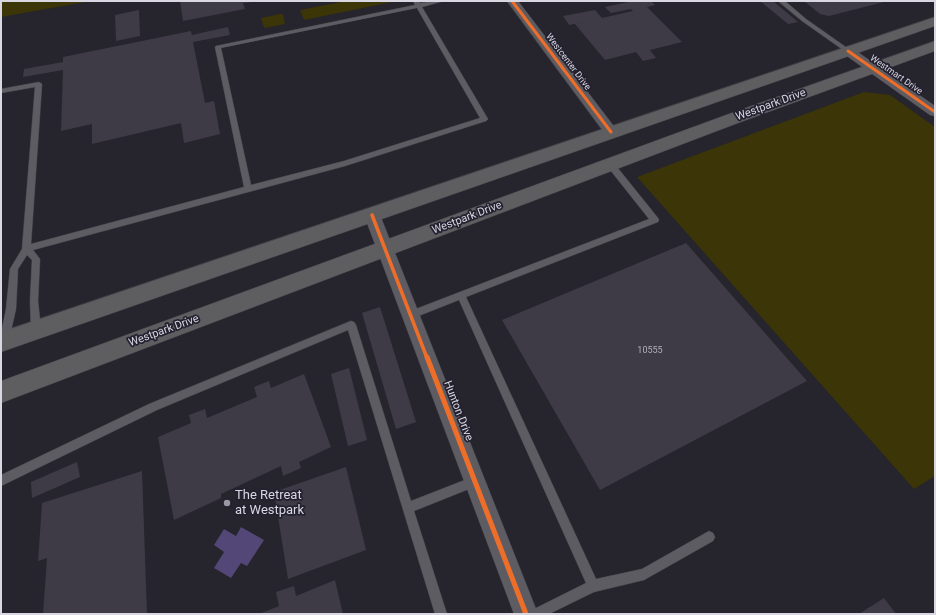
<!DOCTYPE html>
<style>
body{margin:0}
#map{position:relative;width:936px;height:615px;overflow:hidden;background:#26242c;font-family:Roboto,sans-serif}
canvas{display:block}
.frame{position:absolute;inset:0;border:2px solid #d9d7e1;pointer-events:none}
</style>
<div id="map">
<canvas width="936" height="615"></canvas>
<div class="frame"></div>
</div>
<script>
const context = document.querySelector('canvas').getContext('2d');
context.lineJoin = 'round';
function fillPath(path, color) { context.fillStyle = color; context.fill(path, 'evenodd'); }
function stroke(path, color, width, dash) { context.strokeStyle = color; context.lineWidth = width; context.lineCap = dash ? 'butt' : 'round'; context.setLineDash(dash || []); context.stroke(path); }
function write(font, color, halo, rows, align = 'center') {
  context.font = font + ' Roboto,sans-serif'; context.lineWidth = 3.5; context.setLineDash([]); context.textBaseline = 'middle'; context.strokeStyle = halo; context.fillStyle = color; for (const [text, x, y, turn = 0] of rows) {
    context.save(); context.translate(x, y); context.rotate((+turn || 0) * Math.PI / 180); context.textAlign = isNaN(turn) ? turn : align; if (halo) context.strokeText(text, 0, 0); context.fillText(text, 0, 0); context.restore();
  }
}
const green = new Path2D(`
 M1,1H91L1,17Z
 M346,1H397L304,20L300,10Z
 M280,14H283L285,24L265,28L263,25L261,18Z
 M864,92L890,95L935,127V476L914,489L637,177Z`);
const water = new Path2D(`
 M241,527L264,540L247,566L241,563L231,578L214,568L224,552L214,545L224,529L236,536Z`);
const building = new Path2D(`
 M180,1H252V2L243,3L245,9L183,21Z
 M633,1H651L655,5L647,7L682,42L650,50L656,58L643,61L636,52L605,60L575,24L584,22L569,25L563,16L595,10L602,18L633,11L631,9L611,13L605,7Z
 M760,1H773L798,22L788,24Z
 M804,1H884V2L829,16L820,14Z
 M139,10L140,36L116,41L115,15Z
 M228,27L230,35L193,42L205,103L214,101L220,134L184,143L181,123L92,144V124L61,131L63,70L23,77L24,69L63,62V57L191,31L192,35Z
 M686,243L807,381L600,490L502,320Z
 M380,307L416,422L396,429L362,313Z
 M349,368L367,440L348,446L331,374Z
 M304,374L331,447L299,462L301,468L283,476L281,466L221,494V498L174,520L158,437L191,423L189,415L205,409L207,418L257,397L254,387L269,381L271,388Z
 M77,462L80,477L32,498L31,482Z
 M346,467L366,550L288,579L274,492Z
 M142,471L147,614H43L47,558L38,561L42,503Z
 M335,580L343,614H259L279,606L276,592L294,586L296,596Z
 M884,598L896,614H859Z`);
const lane = new Path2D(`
 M413,1H419L420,3L433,1H444L422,7L488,119L486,121L345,166L33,250L40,259L38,301L41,329L39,332L36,333L33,332L31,329L30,301L32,260L27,255L18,269L16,309L9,340L7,343L4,344L1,343V333L6,309L10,269L22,249L35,87L1,93V89L39,82L42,84L31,244L244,187L215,47L216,46L415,5ZM417,8L480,118L344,161L251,185L221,48Z
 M778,1H785L806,19L850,50V52H846L802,21Z
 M610,161L613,162L658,218L659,220L658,222L466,297L596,579L642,569L709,531L713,533L715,537L713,541L644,580L594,592L549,614H530L532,610L586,583L459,300L411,319L408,318L406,315L408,312L649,219L607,166L606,164Z
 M351,321L354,322L356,325L411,501L475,476L479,477L480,481L479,485L414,511L447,614H435L348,330L157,410L1,486V475L149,404Z`);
const street = new Path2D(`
 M507,1H518L616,129L618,132L616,135L611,137L606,135Z
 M848,47L852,48L935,106V116L930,115L844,54L842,51L844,48Z
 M372,209L377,211L380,215L538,614H514L364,215L367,211Z`);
const secondary = new Path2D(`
 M935,17V26L1,352V332Z
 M935,41V51L738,123L1,403V381L726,115Z`);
const cyclewayFar2 = new Path2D(`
 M512,1L611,132
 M848,51L935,112`);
const cyclewayFar1 = new Path2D(`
 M372,215L427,358`);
const cycleway = new Path2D(`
 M427,357L526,614`);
const markers = [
 [227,503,4,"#9a98a2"]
];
const farStreetnames = [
 ["Westcenter Drive",568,62,53],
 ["Westmart Drive",896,75,35]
];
const numberNames = [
 ["10555",650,351]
];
const streetNames = [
 ["Westpark Drive",771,105,-20],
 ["Westpark Drive",467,218,-21],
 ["Westpark Drive",164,331,-20],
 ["Hunton Drive",458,411,69]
];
const nearPoinames = [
 ["The Retreat",235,496],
 ["at Westpark",235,511]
];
fillPath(green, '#3c3507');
fillPath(water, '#534777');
fillPath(building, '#3e3b47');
stroke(lane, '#444249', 1);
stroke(street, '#444249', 1);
stroke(secondary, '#444249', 1);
fillPath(lane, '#5d5c62');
fillPath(street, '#5d5c62');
fillPath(secondary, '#5e5d60');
stroke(cyclewayFar2, '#ee6e29', 3);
stroke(cyclewayFar1, '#ee6e29', 3.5);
stroke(cycleway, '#ee6e29', 5);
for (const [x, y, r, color] of markers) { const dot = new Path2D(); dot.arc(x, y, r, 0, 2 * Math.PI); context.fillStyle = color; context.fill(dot); stroke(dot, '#242130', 1.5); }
write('9px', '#d9d7e1', '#242130', farStreetnames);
write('9px', '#b2b0ba', null, numberNames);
write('11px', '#d9d7e1', '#242130', streetNames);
write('13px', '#d9d7e1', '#242130', nearPoinames, 'left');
</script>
